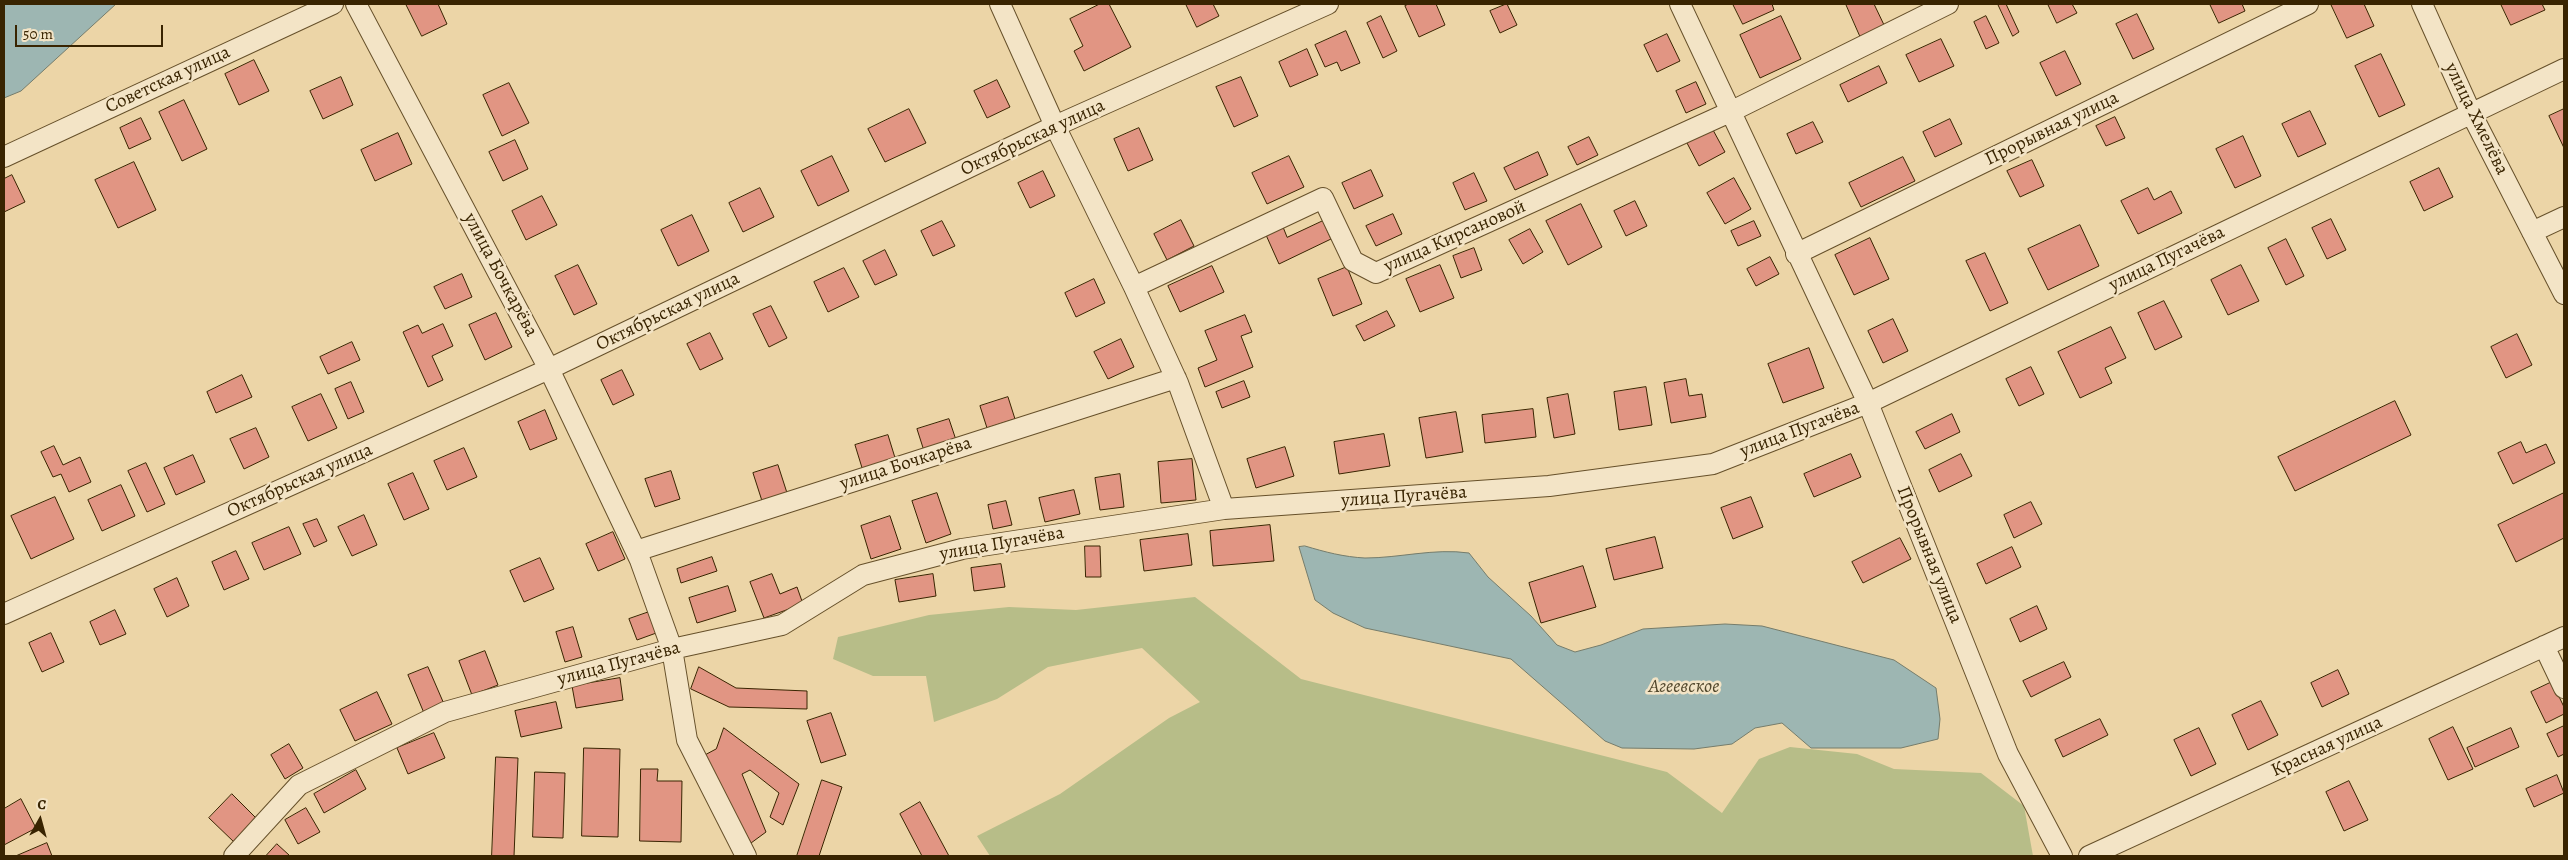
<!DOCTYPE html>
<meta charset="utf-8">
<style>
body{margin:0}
#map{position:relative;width:2568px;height:860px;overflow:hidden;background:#ecd5a7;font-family:Alegreya,serif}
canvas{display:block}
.frame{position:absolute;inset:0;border:5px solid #392401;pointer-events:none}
.north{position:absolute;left:15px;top:795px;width:50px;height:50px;-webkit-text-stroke:4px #f3e4c6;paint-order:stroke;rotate:7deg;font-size:14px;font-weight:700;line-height:20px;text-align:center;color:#392401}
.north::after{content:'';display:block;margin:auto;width:18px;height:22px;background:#392401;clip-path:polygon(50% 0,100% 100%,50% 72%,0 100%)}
.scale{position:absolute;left:15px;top:25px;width:148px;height:22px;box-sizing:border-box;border:2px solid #392401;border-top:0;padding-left:6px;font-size:15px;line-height:18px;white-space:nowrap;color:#392401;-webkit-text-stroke:4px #f3e4c6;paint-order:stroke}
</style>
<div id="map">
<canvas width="2568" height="860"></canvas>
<div class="frame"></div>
<div class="north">С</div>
<div class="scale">50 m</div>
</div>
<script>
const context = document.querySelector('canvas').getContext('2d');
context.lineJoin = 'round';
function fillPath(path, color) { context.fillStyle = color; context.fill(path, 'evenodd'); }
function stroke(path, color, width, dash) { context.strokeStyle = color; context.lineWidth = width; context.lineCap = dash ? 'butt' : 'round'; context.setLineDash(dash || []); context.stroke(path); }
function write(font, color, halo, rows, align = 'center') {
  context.font = font + ' Alegreya,serif'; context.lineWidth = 5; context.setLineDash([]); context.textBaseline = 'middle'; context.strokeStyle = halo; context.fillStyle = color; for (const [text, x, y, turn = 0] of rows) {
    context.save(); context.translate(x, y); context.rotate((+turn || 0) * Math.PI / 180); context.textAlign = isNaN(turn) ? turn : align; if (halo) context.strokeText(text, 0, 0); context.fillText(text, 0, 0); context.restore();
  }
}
const green = new Path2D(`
 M1195,597L1301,679L1667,772L1722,813L1759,759L1790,747L1857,754L1894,769L1981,773L2024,806L2033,856H990L977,836L1060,794L1169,718L1200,702L1142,648L1048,667L997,699L934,722L926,676H873L833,659L838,637L929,615L1009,607L1076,610Z`);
const water = new Path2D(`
 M4,4H116L21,91L4,98Z
 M1305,546C1325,552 1344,557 1365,558C1400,558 1434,548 1469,553L1488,577L1531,616L1557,645L1575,652L1601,645L1643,629L1725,624L1762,626L1894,660L1936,688L1940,719L1938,739L1901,748H1811L1782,723L1755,728L1732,744L1694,749L1622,748L1605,741L1511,659L1365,628L1333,613L1315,600L1299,547Z`);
const building = new Path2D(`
 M406,4H438L447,24L422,36Z
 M1100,4H1109L1131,47L1084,71L1074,51L1083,46L1070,19Z
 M1186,4H1213L1219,16L1197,27Z
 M1409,4H1436L1445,25L1419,37L1405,6Z
 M1507,4L1517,25L1500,33L1490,11Z
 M1733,4H1772L1774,10L1743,24Z
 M1846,4H1874L1885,27L1861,38Z
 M1998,4H2006L2019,32L2013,36Z
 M2048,4H2072L2077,13L2057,23Z
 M2210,4H2242L2245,11L2219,23Z
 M2331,4H2364L2374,26L2347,38Z
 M2501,4H2542L2545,10L2511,25Z
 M2137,14L2154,49L2133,59L2116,24Z
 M1381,16L1397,51L1383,58L1367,23Z
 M1781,16L1801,59L1760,78L1740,35Z
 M1986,16L1999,43L1986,49L1974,22Z
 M1346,31L1360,63L1341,71L1337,62L1325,67L1315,45Z
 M1667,34L1680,61L1657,72L1644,45Z
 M1941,39L1954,66L1919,82L1906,55Z
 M1307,49L1318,75L1290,87L1279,62Z
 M2065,51L2081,84L2056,96L2040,63Z
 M2381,54L2405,105L2379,117L2355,66Z
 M254,60L269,91L239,105L225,74Z
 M1879,66L1887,83L1848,102L1840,85Z
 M341,77L353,105L323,119L310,91Z
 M1241,77L1258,116L1234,127L1216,87Z
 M997,80L1010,107L987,118L974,91Z
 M1696,82L1706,104L1686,113L1676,91Z
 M509,83L529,123L502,136L483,95Z
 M184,100L207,149L182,161L159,112Z
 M909,109L926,143L885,162L868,129Z
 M2564,109V148L2549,116Z
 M2310,111L2326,144L2298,157L2282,124Z
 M2115,117L2125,138L2106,146L2096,126Z
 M141,118L151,139L129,149L120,128Z
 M1950,119L1962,144L1935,157L1923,132Z
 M1813,122L1823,142L1796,154L1787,134Z
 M1139,128L1153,160L1128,171L1114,139Z
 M1713,130L1725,152L1699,166L1687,143Z
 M398,133L412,164L375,181L361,150Z
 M2243,136L2261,176L2235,188L2216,149Z
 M1589,137L1598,155L1577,165L1568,147Z
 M515,140L528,169L503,181L489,152Z
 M1538,152L1548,175L1515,190L1504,168Z
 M832,156L849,191L818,206L801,171Z
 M1289,156L1304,187L1267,204L1252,173Z
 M1903,157L1915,181L1861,207L1849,183Z
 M2032,160L2044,186L2020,197L2007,171Z
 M134,162L156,210L118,228L95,180Z
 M2439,168L2453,197L2424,211L2410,182Z
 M1371,170L1383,196L1354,209L1342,183Z
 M1043,171L1055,196L1030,208L1018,183Z
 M1474,173L1487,201L1465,210L1453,183Z
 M12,175L25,202L4,212V179Z
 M1734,178L1751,209L1725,224L1707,193Z
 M760,188L774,217L743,232L729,203Z
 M2148,188L2154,200L2171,191L2182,213L2138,234L2121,201Z
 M542,196L557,225L526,240L512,211Z
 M1635,201L1647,226L1626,236L1614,211Z
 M1581,204L1602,247L1568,265L1546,221Z
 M1393,214L1402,234L1376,246L1366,226Z
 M692,215L709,251L678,266L661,230Z
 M2331,219L2346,250L2327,259L2312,228Z
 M1181,220L1194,246L1167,260L1154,234Z
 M942,221L955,246L933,256L921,231Z
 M1323,221L1331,239L1279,264L1266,235L1283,227L1287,237Z
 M1754,221L1761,236L1738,246L1731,231Z
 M2080,225L2099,266L2048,290L2028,249Z
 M1530,229L1543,252L1523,264L1509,240Z
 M1870,238L1889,279L1854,295L1835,255Z
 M2286,239L2304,276L2286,285L2268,248Z
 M1474,248L1482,270L1461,278L1453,256Z
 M885,250L897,275L875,285L863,261Z
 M1985,253L2008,303L1990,311L1966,261Z
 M1770,257L1779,274L1756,286L1747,269Z
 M578,265L597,304L574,315L555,276Z
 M1440,265L1454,298L1420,312L1406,279Z
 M2241,265L2259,301L2228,315L2211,280Z
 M1212,266L1224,292L1180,312L1168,286Z
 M1347,267L1362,304L1333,316L1318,279Z
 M844,268L859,297L828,312L814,282Z
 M462,274L472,297L445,309L434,287Z
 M1094,279L1105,303L1076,317L1065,293Z
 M2164,301L2182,337L2155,350L2138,313Z
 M771,306L787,338L769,347L753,314Z
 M1387,311L1395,326L1364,341L1356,326Z
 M496,313L512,347L485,360L469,325Z
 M1245,315L1252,332L1241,336L1253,367L1205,387L1198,368L1217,360L1205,331Z
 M1893,319L1908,351L1883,363L1868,331Z
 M443,324L453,346L432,356L443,380L428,387L403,332L418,325L422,333Z
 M2111,327L2126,358L2105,368L2112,383L2080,398L2058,352Z
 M710,333L723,359L700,370L687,344Z
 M2517,334L2532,365L2506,378L2491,347Z
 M1121,339L1134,367L1108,379L1094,352Z
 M352,342L360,360L328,374L320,357Z
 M1809,348L1824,388L1783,403L1768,364Z
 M2031,367L2044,394L2019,406L2006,379Z
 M622,370L634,395L613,405L601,380Z
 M242,375L252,397L216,413L207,392Z
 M1686,379L1689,396L1702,394L1706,417L1671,423L1664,383Z
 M1244,381L1250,397L1222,408L1216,392Z
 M351,382L364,412L348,419L335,389Z
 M1646,387L1652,425L1619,430L1614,392Z
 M321,394L337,428L308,441L292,407Z
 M1568,394L1575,434L1554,438L1547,398Z
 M1008,397L1015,419L987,428L980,406Z
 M2395,401L2411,435L2295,491L2278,457Z
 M1533,409L1536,437L1485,443L1482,415Z
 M545,410L557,439L530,450L518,422Z
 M1456,412L1463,452L1426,458L1419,418Z
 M1952,414L1960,432L1925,449L1916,432Z
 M949,419L957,443L925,454L917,429Z
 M256,428L269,457L244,469L230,439Z
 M1384,434L1390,466L1339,474L1334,442Z
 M888,435L896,461L863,471L855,445Z
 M2521,442L2526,453L2546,444L2555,463L2513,484L2498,453Z
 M54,446L63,465L80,457L91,482L69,492L61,474L53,477L41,452Z
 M1285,447L1294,476L1256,488L1247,459Z
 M464,448L477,477L447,490L434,461Z
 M1851,454L1861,477L1814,497L1804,474Z
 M1961,454L1972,476L1939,492L1929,470Z
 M193,455L205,482L176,495L164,468Z
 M1192,459L1196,500L1161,503L1158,462Z
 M146,463L165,504L147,512L128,471Z
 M778,465L788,496L763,504L753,473Z
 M671,471L680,499L655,507L645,479Z
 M413,473L429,509L404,520L388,484Z
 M1120,474L1124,507L1100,510L1095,478Z
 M121,485L135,516L102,531L88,500Z
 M1074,490L1080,514L1045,522L1039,498Z
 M937,493L951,534L926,543L912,501Z
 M2564,493V538L2516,562L2498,525Z
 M55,497L74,539L31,559L11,516Z
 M1751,497L1763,527L1733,539L1721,508Z
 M1006,501L1012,525L993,529L988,505Z
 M2031,502L2042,524L2014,538L2004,515Z
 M364,515L377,545L352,556L338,527Z
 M890,516L901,549L871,559L861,526Z
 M317,519L327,541L314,547L303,524Z
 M1270,525L1274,561L1213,566L1210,531Z
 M289,527L301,554L264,570L252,543Z
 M613,532L625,559L598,571L586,544Z
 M1188,534L1192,565L1144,571L1140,540Z
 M1655,537L1663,568L1614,580L1606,549Z
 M1900,538L1911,559L1863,583L1852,562Z
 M1085,546H1100L1101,577H1086Z
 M2012,547L2021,567L1986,584L1977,564Z
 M236,551L249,579L224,590L212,562Z
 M712,557L717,571L681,583L677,569Z
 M540,558L554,589L524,602L510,571Z
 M1001,564L1005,587L974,591L971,568Z
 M1583,566L1596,607L1541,623L1529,583Z
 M772,574L780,594L797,587L803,604L764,618L750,582Z
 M933,574L936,596L899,602L895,580Z
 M177,578L189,606L167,617L154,589Z
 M728,586L736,611L697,623L689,598Z
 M2037,606L2047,629L2020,642L2010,619Z
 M115,610L126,634L100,645L90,622Z
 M652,611L659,632L637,640L629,619Z
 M573,627L582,657L565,662L556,632Z
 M51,633L64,662L42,672L29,643Z
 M485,651L498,685L472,695L459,661Z
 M2064,662L2071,677L2031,697L2023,681Z
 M428,667L444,704L424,713L408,675Z
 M699,667L736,688L807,691V709L729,707L691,689Z
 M2338,670L2349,694L2322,707L2311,683Z
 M620,678L623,700L576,708L572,686Z
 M2552,682L2564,707V714L2546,723L2531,692Z
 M377,692L392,724L355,741L340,710Z
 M2261,701L2278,735L2248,750L2232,715Z
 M556,702L562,728L521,737L515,711Z
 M831,713L846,755L821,763L807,721Z
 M2100,719L2108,735L2063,757L2055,740Z
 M2564,726V754L2558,757L2547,734Z
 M2453,727L2473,769L2448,780L2429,739Z
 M724,728L799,784L783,825L770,817L779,793L750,770L742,774L766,832L751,843L703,756L716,749Z
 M2199,728L2216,764L2191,776L2174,740Z
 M2511,728L2519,747L2475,767L2467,748Z
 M434,733L445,758L408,774L397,748Z
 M289,744L303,768L285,779L271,755Z
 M584,748L620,749L618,837L582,836Z
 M496,757L518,758L514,856H492Z
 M641,769H658L657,781H682L681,842L640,841Z
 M356,770L366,789L324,813L314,794Z
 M535,772L565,773L563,838L533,837Z
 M2557,775L2564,793L2534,807L2526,789Z
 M822,780L842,787L819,856H797Z
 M2349,781L2368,820L2344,831L2326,792Z
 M232,794L258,820L235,843L209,818Z
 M21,799L36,828L4,845V809Z
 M920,802L949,856H922L900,814Z
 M306,808L320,832L298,844L285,820Z
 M47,843L52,856H16Z
 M277,844L289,855L288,856H266Z`);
const minor = new Path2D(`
 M356,4L549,369L640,560L672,649L687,740L746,856
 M1000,4L1055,126L1134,287L1178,383L1224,509
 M1680,4L1868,403L2008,754L2062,856
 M2422,4L2471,113L2564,294
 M4,157L333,4
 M2532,232L2564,217
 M1796,254L2308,4
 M1134,287L1323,198L1353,261L1376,273L1730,112L1948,4
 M636,551L1176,378
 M4,614L549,369L1055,126L1328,4
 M2544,646L2564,688
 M234,856L299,785L445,712L672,649L782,625L863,575L962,549L1224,509L1549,486L1713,464L1868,403L2564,69
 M2089,856L2564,637`);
const streetNames = [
 ["Советская улица",168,80,-25],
 ["улица Хмелёва",2476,119,64],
 ["Прорывная улица",2052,129,-26],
 ["Октябрьская улица",1033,138,-25],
 ["улица Кирсановой",1455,237,-24],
 ["улица Пугачёва",2167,259,-26],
 ["улица Бочкарёва",500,275,62],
 ["Октябрьская улица",668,312,-26],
 ["улица Пугачёва",1800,430,-21],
 ["улица Бочкарёва",906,464,-18],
 ["Октябрьская улица",300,481,-24],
 ["улица Пугачёва",1404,497,-4],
 ["улица Пугачёва",1002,544,-10],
 ["Прорывная улица",1929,555,68],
 ["улица Пугачёва",619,664,-15],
 ["Красная улица",2327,747,-25]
];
const waterNames = [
 ["Агеевское",1684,687]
];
fillPath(green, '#b7bd88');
fillPath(water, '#9db6b2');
stroke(water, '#757c6b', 1);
fillPath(building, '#e19583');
stroke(building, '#392401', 1);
stroke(minor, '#66502a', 22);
stroke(minor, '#f3e4c6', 20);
write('19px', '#392401', '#f3e4c6', streetNames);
write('italic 20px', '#52482d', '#f3e4c6', waterNames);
</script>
